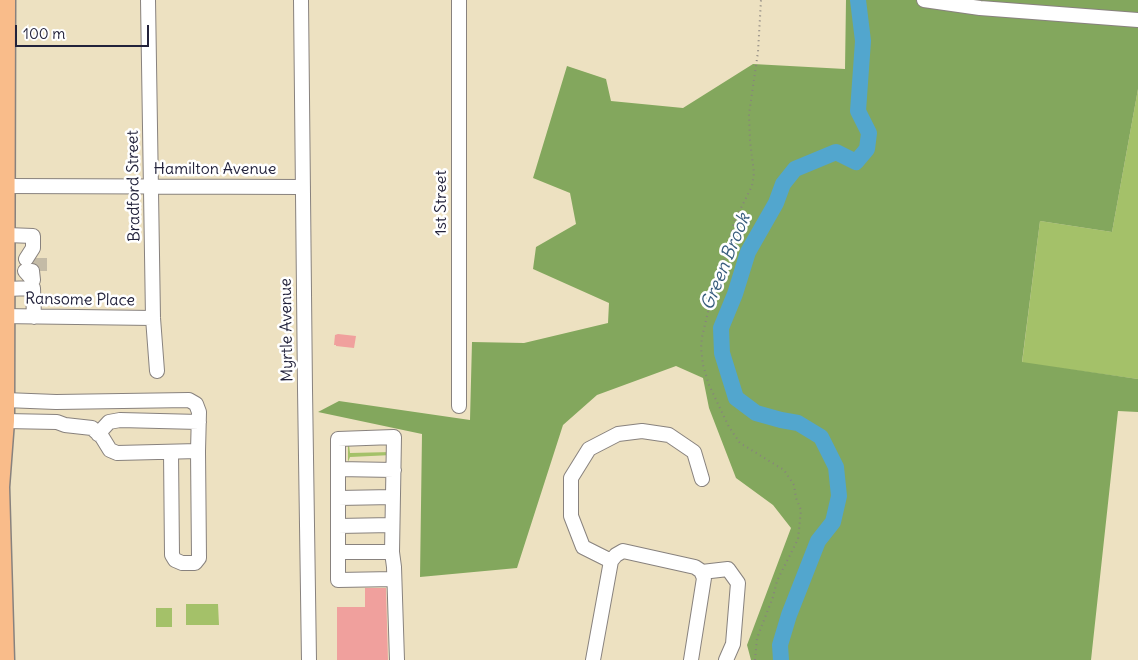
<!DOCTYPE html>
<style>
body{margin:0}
#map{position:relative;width:1138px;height:660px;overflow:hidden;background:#ede1c1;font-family:Delius,sans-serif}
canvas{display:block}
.scale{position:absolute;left:15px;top:25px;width:134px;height:22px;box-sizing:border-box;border:2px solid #22223b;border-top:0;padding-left:6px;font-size:15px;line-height:18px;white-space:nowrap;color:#22223b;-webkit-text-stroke:4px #fff;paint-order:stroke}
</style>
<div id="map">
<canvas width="1138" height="660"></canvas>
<div class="scale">100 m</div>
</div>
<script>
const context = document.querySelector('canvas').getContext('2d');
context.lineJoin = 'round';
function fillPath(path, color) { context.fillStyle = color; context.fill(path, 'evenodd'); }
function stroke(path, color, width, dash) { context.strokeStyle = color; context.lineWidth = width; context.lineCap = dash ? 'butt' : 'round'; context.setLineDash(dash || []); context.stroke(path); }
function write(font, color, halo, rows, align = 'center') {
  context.font = font + ' Delius,sans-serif'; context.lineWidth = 5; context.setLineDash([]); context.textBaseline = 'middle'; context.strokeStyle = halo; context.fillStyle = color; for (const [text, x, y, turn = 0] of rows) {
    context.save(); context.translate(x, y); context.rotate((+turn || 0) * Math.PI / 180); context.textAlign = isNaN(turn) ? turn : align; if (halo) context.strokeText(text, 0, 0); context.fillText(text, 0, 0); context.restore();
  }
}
const green = new Path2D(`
 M1138,89V379L1022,363L1040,221L1112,232Z
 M349,445L350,453L391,452L392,455L350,457L348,462V446Z
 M186,604H218L219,625H186Z
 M156,608H172V627H156Z`);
const forest = new Path2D(`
 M846,0H1138V89L1112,232L1040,221L1022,362L1138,379V412L1118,411L1091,660H751L747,645L791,528L773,505L736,478L709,408L703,378L676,366L597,395L563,425L517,568L420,577L422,434L318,412L339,401L470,420L472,342L524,343L608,323L609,303L533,269L536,247L576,224L570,193L533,178L567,66L606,79L611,101L683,108L753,64L845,69Z`);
const river = new Path2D(`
 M781,660L780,645L789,615L818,541L833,522L839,496L836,467L821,437L798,423L781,420L756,413L736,398L722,353L721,328L735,294L748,252L776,203L783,184L795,169L836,152L856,162L867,149L869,133L858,111L863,41L858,0`);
const building = new Path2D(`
 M338,334L356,336L354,348L336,346V345H334L335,335Z
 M365,588H386L388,660H337V607H365Z`);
const minorTunnel = new Path2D(`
 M40,258V271`);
const path = new Path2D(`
 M755,660L757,638L773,597L777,581L798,539L801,510L796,498L794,485L784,470L740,443L729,427L709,385L703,365L701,348L702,337L708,312L717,287L734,222L752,186L754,173L750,141L749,114L758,52L761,0`);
const minor = new Path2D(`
 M148,0L153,318L157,371
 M301,0L305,389L309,660
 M459,0V406
 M924,0L980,8L1138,20
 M6,186L303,187
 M7,235L33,236V248L26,259
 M25,271L33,280L32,271
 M6,289L33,288L34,317
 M0,316L153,318
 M5,400L56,402L189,400L196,404L199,412L198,451L117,453L110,450L102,437L92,428L65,425L57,422L6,421
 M98,434L109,422L120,420L199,422
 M171,452L172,555L175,560L182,563H195L199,558L198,451
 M338,469L394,470
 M338,498L393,497
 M338,526L392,525
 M338,552V439L394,437L392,552L394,567L397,660
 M392,552H338V580L394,579
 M611,561L583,547L571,516V478L589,449L618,434L642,431L669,435L694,452L702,479
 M702,572L728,569L738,583L733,644L726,660
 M593,660L611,561L616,555L623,551L695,567L701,571L704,578L691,660`);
const major = new Path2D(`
 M6,660L1,487L6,421L7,0`);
const streetNames = [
 ["Hamilton Avenue",215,169],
 ["Bradford Street",134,186,-91],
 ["1st Street",441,203,-90],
 ["Ransome Place",80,300,1],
 ["Myrtle Avenue",287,330,-91]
];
const waterNames = [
 ["Green Brook",726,262,-68]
];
fillPath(green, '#a4c169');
fillPath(forest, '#83a75d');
stroke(river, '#52a6ce', 16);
fillPath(building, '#f0a09d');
stroke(minorTunnel, '#c4bba6', 14, [14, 7]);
stroke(minor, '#88827e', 16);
stroke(major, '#88827e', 19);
stroke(path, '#88827e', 2, [1, 4]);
stroke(minor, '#fff', 14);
stroke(major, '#f9bc8a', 16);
write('16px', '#22223b', '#fff', streetNames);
write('italic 18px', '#385d7d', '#fff', waterNames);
</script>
